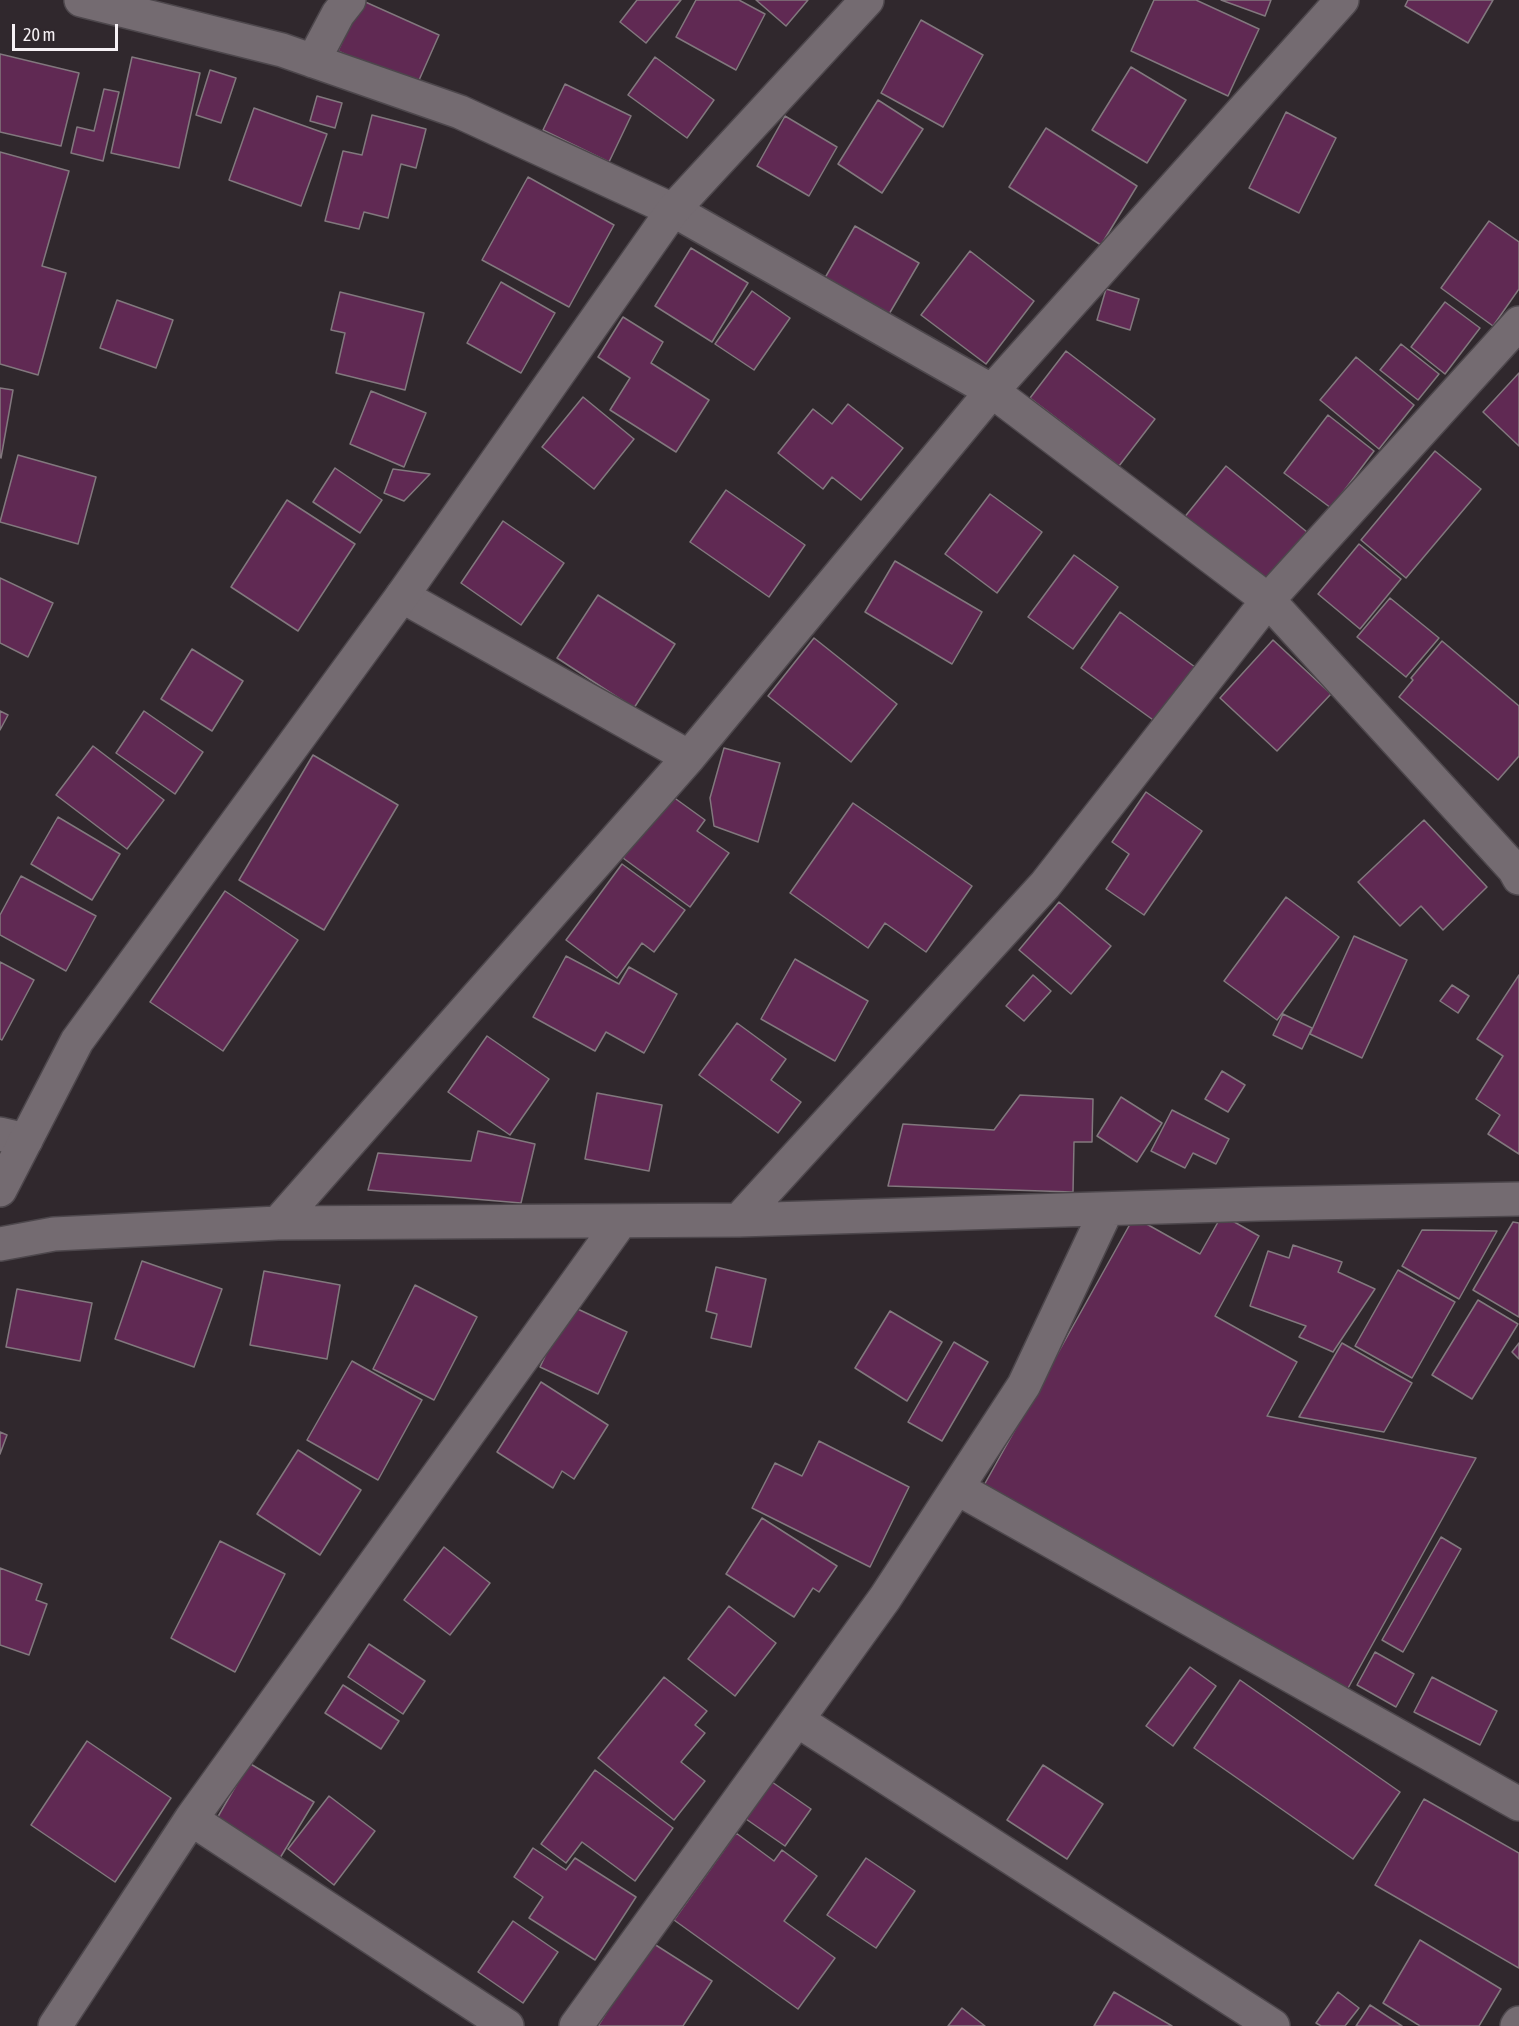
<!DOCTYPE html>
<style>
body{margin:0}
#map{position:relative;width:1519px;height:2026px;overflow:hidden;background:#30282d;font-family:"Asap Condensed",sans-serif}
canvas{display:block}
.scale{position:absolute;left:12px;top:24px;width:106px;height:27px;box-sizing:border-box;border:3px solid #f6f1f5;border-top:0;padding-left:8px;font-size:18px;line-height:21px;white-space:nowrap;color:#f6f1f5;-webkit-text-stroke:4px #30282d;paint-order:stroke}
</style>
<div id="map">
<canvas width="1519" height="2026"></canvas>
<div class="scale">20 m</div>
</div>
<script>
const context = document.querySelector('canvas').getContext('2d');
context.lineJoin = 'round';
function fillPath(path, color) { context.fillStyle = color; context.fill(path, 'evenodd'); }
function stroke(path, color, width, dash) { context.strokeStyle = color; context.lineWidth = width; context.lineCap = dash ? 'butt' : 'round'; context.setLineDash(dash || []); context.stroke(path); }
const building = new Path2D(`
 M361,0L439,35L416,87L338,51Z
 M637,0H681L646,43L620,22Z
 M696,0H739L765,14L736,70L676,37Z
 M756,0H808L786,26Z
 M1154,0H1196L1259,29L1228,96L1131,51Z
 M1221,0H1271L1265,16Z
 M1408,0H1493L1468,43L1405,6Z
 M921,20L983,55L943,127L881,93Z
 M0,54L79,73L61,146L0,132Z
 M132,57L200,73L179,168L111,153Z
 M655,57L714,100L687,138L628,95Z
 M1131,67L1186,100L1147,163L1092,130Z
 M210,70L236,78L221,123L196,115Z
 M565,84L631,116L609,162L543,130Z
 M104,89L119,92L103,161L71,153L77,127L94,131Z
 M317,96L342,103L335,128L310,121Z
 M878,100L923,129L882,193L838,164Z
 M254,108L327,134L301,206L229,180Z
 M1286,112L1336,138L1299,213L1249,188Z
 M372,115L426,129L416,168L401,164L388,218L364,212L359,229L325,221L343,151L362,155Z
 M785,116L837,147L809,196L757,166Z
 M1046,128L1137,186L1101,245L1009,187Z
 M0,152L69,171L42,266L66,273L38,375L0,364Z
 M528,177L614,225L569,307L482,260Z
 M1489,221L1519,242V289L1493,326L1441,288Z
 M855,226L919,263L885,321L822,283Z
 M691,248L748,283L712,342L655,306Z
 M970,251L1034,301L986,364L921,315Z
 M501,282L555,313L521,373L467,343Z
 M1106,289L1139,299L1130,330L1097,320Z
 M752,291L790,318L754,370L715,344Z
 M340,292L424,313L405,390L336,373L345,333L331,330Z
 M117,300L173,320L156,368L100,348Z
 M1445,302L1480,328L1445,374L1411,347Z
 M623,317L663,342L651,363L709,400L676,452L610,410L630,378L598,357Z
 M1401,344L1439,374L1418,400L1380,370Z
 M1066,351L1155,419L1119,466L1030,398Z
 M1356,357L1414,405L1379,449L1320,400Z
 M1519,373V446L1483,412Z
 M0,388L13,390L1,458L0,457Z
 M371,391L426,413L404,467L350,444Z
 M583,397L634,439L594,489L542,447Z
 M848,404L903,448L861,500L832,477L823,489L778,453L813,409L832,424Z
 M1328,415L1374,451L1331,508L1284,473Z
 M1435,451L1481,489L1406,578L1361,540Z
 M18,455L96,477L78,544L0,522Z
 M1226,466L1307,532L1264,585L1183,519Z
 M335,468L382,500L360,533L313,502Z
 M393,469L430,474L404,501L384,493Z
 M726,490L805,545L769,597L690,542Z
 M990,494L1042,532L997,593L945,554Z
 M287,500L355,544L298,631L231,587Z
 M503,521L564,563L521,625L461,583Z
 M1359,544L1401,579L1360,629L1318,594Z
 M1074,555L1118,587L1073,649L1028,617Z
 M895,561L982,612L952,664L865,612Z
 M0,578L53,603L28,657L0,643Z
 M598,595L675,644L634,708L557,658Z
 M1390,598L1439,638L1406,677L1357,637Z
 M1120,612L1195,667L1156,722L1081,668Z
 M814,638L897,704L851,762L768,696Z
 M1273,640L1331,694L1277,751L1220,698Z
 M1442,641L1519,706V756L1498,780L1399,697L1413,680L1411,678Z
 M192,649L243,681L212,731L161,699Z
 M0,711L8,715L0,730Z
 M144,711L203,752L175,794L116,753Z
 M93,746L164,800L127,849L56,795Z
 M724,748L780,763L758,842L714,826L710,798Z
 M313,755L398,805L324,930L239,880Z
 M1146,792L1202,831L1144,915L1106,889L1129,854L1112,842Z
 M669,794L705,820L697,831L729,853L690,907L623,858Z
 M853,803L972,886L926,952L885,923L868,948L790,893Z
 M58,817L120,854L92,900L31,864Z
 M1424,820L1487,887L1443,930L1421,906L1400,926L1358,882Z
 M622,864L685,910L654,952L642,943L617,978L566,940Z
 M21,876L96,916L66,971L0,935V915Z
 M225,891L298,940L223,1051L150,1002Z
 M1286,897L1339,937L1277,1020L1224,981Z
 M1059,902L1111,946L1071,994L1019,950Z
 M1354,936L1407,960L1362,1058L1310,1034Z
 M566,956L619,984L629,967L677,994L644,1053L606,1032L595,1051L533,1017Z
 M795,959L868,1001L835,1061L761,1019Z
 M0,962L34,980L2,1040L0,1039Z
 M1033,975L1051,991L1024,1021L1006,1006Z
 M1519,975V1154L1488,1134L1500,1115L1476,1099L1503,1056L1477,1039Z
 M1452,985L1469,996L1458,1013L1440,1001Z
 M1283,1014L1312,1028L1302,1049L1273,1035Z
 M737,1023L786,1059L771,1080L801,1102L778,1133L699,1075Z
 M487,1036L549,1079L510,1135L448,1092Z
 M1222,1071L1245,1085L1228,1112L1205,1099Z
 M597,1093L662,1105L649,1171L585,1159Z
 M1020,1095L1093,1099L1092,1142H1074L1073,1192L888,1186L903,1124L994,1130Z
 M1121,1097L1162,1123L1137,1162L1097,1136Z
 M1172,1110L1229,1139L1216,1164L1193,1153L1185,1168L1151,1151Z
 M478,1131L535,1144L521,1203L368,1190L378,1153L471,1161Z
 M1222,1215L1259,1236L1215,1316L1297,1362L1267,1416L1476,1458L1347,1690L983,1487L1134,1217L1200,1254Z
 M1513,1222L1519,1223V1317L1473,1290Z
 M1422,1230L1497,1231L1459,1299L1402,1266Z
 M1293,1245L1342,1262L1338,1272L1375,1289L1333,1352L1299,1337L1306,1326L1250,1306L1268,1251L1289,1258Z
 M142,1261L222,1289L194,1367L115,1339Z
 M716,1267L766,1279L751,1347L711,1338L717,1314L706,1311Z
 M1398,1270L1455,1302L1412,1378L1355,1346Z
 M264,1271L340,1285L327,1359L250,1345Z
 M415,1285L477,1317L434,1400L373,1369Z
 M17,1289L92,1303L80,1361L6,1347Z
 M1478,1300L1518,1324L1472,1399L1432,1375Z
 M569,1305L627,1332L598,1394L540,1367Z
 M890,1311L942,1342L907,1401L855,1368Z
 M954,1342L988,1362L942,1441L908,1422Z
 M1342,1343L1412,1383L1384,1432L1299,1417Z
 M1519,1343V1359L1512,1352Z
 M352,1361L422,1400L378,1480L307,1440Z
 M541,1382L608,1425L574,1479L562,1471L553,1488L497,1452Z
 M0,1432L7,1435L0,1454Z
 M819,1441L909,1487L870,1567L752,1508L775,1463L802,1476Z
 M298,1450L361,1490L320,1555L257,1514Z
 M762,1518L837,1566L819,1592L813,1588L794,1617L726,1574Z
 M1441,1537L1461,1549L1403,1652L1382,1640Z
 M220,1541L285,1574L235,1672L171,1638Z
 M444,1547L490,1583L450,1635L404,1600Z
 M0,1568L42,1584L36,1600L47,1604L29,1655L0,1645Z
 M729,1606L776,1643L735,1696L688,1659Z
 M369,1644L425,1681L403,1714L348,1677Z
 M1375,1652L1414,1674L1396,1707L1357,1685Z
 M1190,1667L1216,1686L1173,1746L1146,1726Z
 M664,1677L707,1711L695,1725L705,1733L681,1762L705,1781L674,1820L598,1758Z
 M1432,1677L1497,1711L1480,1745L1414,1712Z
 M1240,1680L1400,1792L1353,1859L1194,1748Z
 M343,1685L399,1721L381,1749L325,1713Z
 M87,1741L171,1798L115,1882L31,1825Z
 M249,1763L314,1802L280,1858L216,1820Z
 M1043,1765L1103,1804L1067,1859L1007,1820Z
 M595,1770L673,1828L635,1881L582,1842L566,1863L541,1844Z
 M772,1782L811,1809L785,1846L746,1819Z
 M329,1796L375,1831L334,1885L288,1849Z
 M1424,1799L1519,1853V1968L1375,1885Z
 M736,1833L774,1861L782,1850L817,1876L784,1921L835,1958L798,2009L674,1920Z
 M533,1848L566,1870L575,1858L636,1897L595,1960L529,1918L543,1897L514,1877Z
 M866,1858L915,1891L876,1948L827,1915Z
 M513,1921L558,1952L523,2003L478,1972Z
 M1420,1940L1501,1989L1479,2026H1420L1383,2003Z
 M651,1942L712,1981L683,2026H598Z
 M1114,1992L1172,2026H1094Z
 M1338,1992L1359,2008L1345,2026H1321L1316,2023Z
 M1370,2005L1402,2026H1356Z
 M962,2008L985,2026H948Z`);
const minor = new Path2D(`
 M81,0L282,50L460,112L673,210L992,391L1268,600L1514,869L1519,878
 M313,61L338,14L349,0
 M402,596L689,757
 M0,1134L26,1140
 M739,1220L1045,885L1268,600L1519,323
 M278,1223L689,757L992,391L1342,0
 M0,1244L54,1234L278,1223L739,1220L1259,1204L1519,1199
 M957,1488L1519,1804
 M797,1720L1273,2026
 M191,1819L507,2026
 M55,2026L191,1819L621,1221
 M576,2026L885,1598L1024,1385L1107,1209
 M1517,2026L1519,2023`);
const tertiary = new Path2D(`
 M0,1190L77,1041L402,596L673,210L867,0`);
fillPath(building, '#602953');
stroke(building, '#82787e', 1.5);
stroke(minor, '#4d474c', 36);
stroke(tertiary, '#4d474c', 36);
stroke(minor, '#746b71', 33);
stroke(tertiary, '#746b71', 33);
</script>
